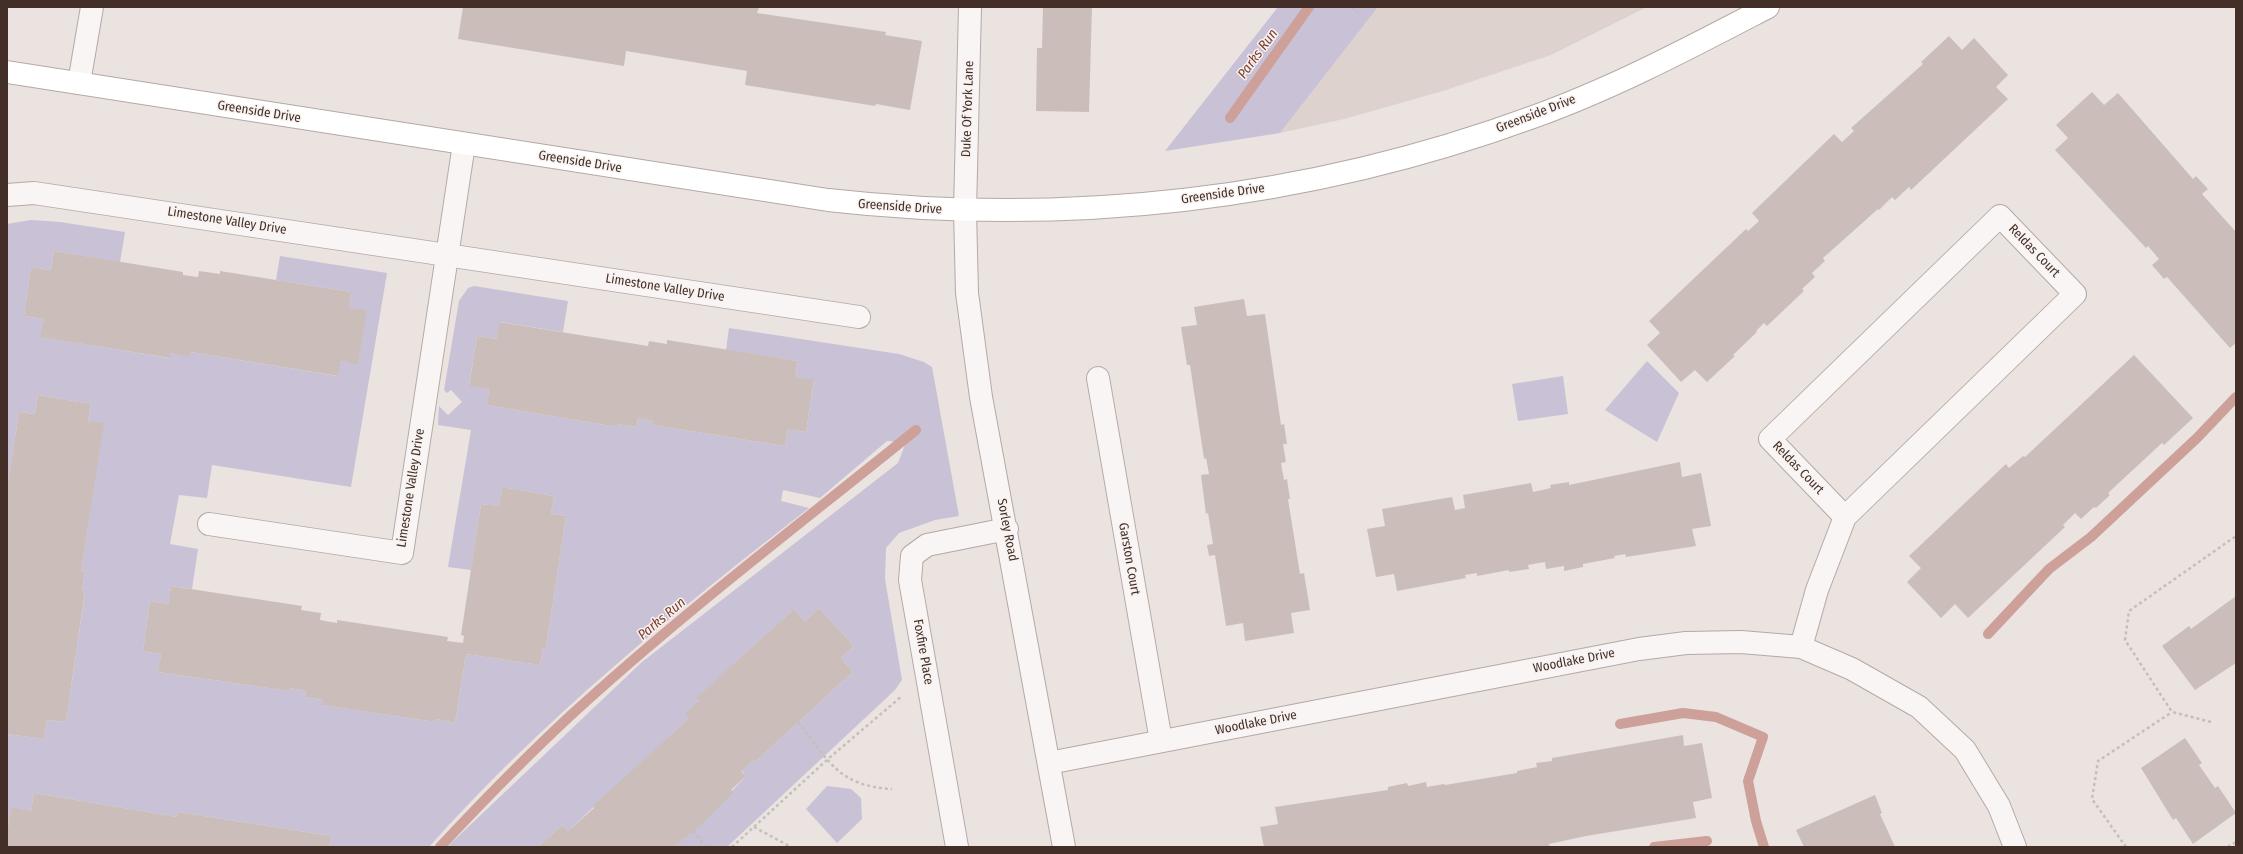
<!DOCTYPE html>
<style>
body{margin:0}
#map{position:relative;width:2243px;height:854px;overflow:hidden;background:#eae3e0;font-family:"Fira Sans Condensed",sans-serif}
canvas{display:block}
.frame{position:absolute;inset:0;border:8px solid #432f27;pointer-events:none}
</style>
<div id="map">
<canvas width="2243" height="854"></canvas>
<div class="frame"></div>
</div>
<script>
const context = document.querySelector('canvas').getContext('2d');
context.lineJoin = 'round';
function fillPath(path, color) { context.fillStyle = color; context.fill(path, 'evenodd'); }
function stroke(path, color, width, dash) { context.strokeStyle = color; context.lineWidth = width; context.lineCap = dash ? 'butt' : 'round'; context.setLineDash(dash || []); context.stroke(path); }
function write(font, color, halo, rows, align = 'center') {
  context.font = font + ' "Fira Sans Condensed",sans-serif'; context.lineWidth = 3; context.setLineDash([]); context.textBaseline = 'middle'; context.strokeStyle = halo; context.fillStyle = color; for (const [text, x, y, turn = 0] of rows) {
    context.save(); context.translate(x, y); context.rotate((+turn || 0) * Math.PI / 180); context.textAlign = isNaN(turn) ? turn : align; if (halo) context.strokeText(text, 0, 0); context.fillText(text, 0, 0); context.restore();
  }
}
const built = new Path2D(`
 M1378,7H1647L1551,55L1443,91L1344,119L1280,133Z`);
const green = new Path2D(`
 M1278,7H1378L1280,133L1165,151Z
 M31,220L60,222L125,232L120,262L54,251L51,270L31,267L24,316L44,319L41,337L169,358L170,353L190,356L191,352L337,376L341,361L358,363L366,311L349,308L351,292L276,280L280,256L387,273L351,487L212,465L207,498L179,495L170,544L198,549L192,589L171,586L168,604L150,601L143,651L161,654L158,672L289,691L290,688L306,691L305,697L323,700V705L436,722V719L455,723L466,654L540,665L543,648H546L566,516L551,514L554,496L502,487L499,506L481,504L471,570L448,567L471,430L438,425L439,406L448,415L462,402L451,390L447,393L444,390L459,301L468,288L474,286L568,301L563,332L500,322L497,339L477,336L469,385L489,389L487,405L617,427L618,424L637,427L638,418L653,421V425L785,446L788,429L806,432L814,381L795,377L798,361L726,350L729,328L899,354L924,362L932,367L959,516L935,520L899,533L886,548L885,579L902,680L895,690L727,847H674L698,827L746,776L741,770L753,760L755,762L853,672L841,658L854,646L819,608L805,621L794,609L697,698L699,701L689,718L568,831L562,825L538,847H447L642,662L898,463L906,442L887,441L820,498L783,490L781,501L809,508C676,611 541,721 429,847H329L331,836L178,812L177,817L34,793L31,811L11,808L7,833V734L44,739L47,720L66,722L85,592L82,591L85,572L81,571L103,424L88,421L91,404L38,395L35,414L19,412L7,489V224Z
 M1647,361L1679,393L1657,442L1605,410Z
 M1563,376L1568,414L1518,421L1512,384Z
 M827,786L851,789L861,798L862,819L837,843L806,809Z`);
const stream = new Path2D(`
 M1230,118L1309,7
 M1988,634L2049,569L2091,537L2197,438L2236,397
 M1620,724L1683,713L1716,717L1763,737L1748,781L1756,821L1764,847
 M440,847C482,802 525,758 570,716C680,615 800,524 916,430
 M1654,847L1707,841`);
const building = new Path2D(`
 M463,7H759L757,13L886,32L885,35L922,41L910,110L876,104L875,106L745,85L747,71L626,51L624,66L458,39Z
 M1043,7H1092L1089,112L1036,111L1037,48H1042Z
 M1949,36L1962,50L1974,38L2008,75L1996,87L2008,99L1911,190L1909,187L1895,200L1892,197L1879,210L1878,209L1823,258L1825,261L1812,273L1815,277L1802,289L1804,291L1767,326L1764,323L1756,331L1757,332L1733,355L1735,356L1707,382L1695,370L1681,382L1647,345L1660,333L1649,321L1746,229L1748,231L1759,221L1752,213L1834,134L1842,142L1854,131L1851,128L1923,64L1921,62Z
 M2092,92L2104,105L2118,93L2193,179L2196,176L2208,189L2202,194L2236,232V343L2230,348L2167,277L2164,279L2152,265L2159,259L2148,246L2146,248L2055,150L2068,138L2056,125Z
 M54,251L183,272V275L198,277L199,271L220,274V271L351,292L349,308L367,310L358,364L341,361L338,376L191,352L190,357L170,353V358L40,337L44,319L24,316L31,267L51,270Z
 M1244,299L1247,316L1265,314L1281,425L1284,424L1287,444H1283L1286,462L1281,463L1284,480L1287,479L1290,499H1288L1300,574L1304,573L1310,610L1291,613L1294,633L1245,641L1243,623L1226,626L1215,555L1209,556L1207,545L1213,544L1208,513L1206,514L1201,475L1209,474L1206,458L1204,459L1190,365H1187L1181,327L1197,325L1194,307Z
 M499,322L648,346L649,341L667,344V340L798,361L795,377L814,380L806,432L788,429L785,446L653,425V421L638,418L637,427L618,424L617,427L487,405L489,389L469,386L477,336L497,339Z
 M2134,355L2193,418L2164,445L2162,443L2108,493L2110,495L2096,508L2094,507L2081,519L2075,513L2063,525L2065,527L1968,618L1955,604L1941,618L1907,582L1921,568L1909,556L2006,464L2009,468L2023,456L2025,457Z
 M38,395L91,404L88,421L104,423L81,571L85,572L82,591H85L66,722L47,720L44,739L7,734V489L19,412L35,414Z
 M1680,462L1682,477L1701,473L1711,526L1692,529L1696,546L1626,557L1625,554L1614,556L1615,558L1583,564V567L1564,571V566L1546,569L1545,562L1528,565L1529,569L1509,572V570L1477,576V573L1465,575L1466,578L1397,591L1394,574L1376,577L1367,529L1385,526L1382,509L1452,497L1455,510L1465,508L1463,495L1531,483L1533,492L1551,488L1550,485L1569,482V485Z
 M502,487L554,496L551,514L566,516L546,648H543L540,665L466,654L455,723L436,719V722L322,705L323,700L305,697L306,691L290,688L289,691L158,672L161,654L143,651L150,601L168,604L171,586L302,606L301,610L321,613L320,620L337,623V620L448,637L447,641L463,643L464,636L461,635L481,504L499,506Z
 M2236,596V663L2195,690L2162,646L2189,626L2191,629Z
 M819,608L854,646L841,658L853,672L755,762L753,760L741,771L746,776L731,790L734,792L699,827L674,847H538L562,825L568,831L594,808L593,806L689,718L685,714L699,701L696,698L794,609L805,621Z
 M1683,735L1684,746L1702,743L1712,798L1693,802L1696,818L1586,836L1549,844L1550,847H1264L1260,827L1278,824L1275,807L1388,790V787L1407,783L1408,786L1426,782L1427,787L1444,784L1445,785L1517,773V771L1537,767L1536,763L1552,761V758Z
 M2185,738L2202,763L2199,765L2215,788L2218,786L2236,813L2193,844L2176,818L2173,820L2141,768Z
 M34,793L177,817L178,812L331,836L329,847H7V833L11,807L31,811Z
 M1875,795L1882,813L1880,814L1895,847H1804L1796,830Z`);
const path = new Path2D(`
 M1352,7L1358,12
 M7,484H8
 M798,722C829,761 838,786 892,789
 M2211,722L2172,712L2125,640L2129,611L2236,536
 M754,827L791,847
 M693,831L706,847
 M732,847L828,759L902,696
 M2126,847L2092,799L2098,761L2172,712
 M2228,847L2236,842`);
const street = new Path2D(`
 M970,7L965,211L967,293L981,397L1064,847
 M79,83L92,7
 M7,195L34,193L859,317
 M1098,378L1161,741
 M209,524L402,553L464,144
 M1801,647L1817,590L1845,517L2075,294L2000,216L1770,439L1845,517
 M1049,763L1639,649L1686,643L1741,642L1801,647L1852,669L1919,707L1965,750L1999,806L2015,847
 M957,847L910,580L912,556L927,545L1007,529`);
const secondary = new Path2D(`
 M7,72L828,200C1067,227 1307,200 1533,117C1614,88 1691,47 1768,7`);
const streetNames = [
 ["Duke Of York Lane",968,109,-88],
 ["Greenside Drive",259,112,9],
 ["Greenside Drive",1536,114,-21],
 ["Greenside Drive",580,162,9],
 ["Greenside Drive",1223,194,-8],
 ["Greenside Drive",900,207,4],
 ["Limestone Valley Drive",227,221,9],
 ["Reldas Court",2034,251,46],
 ["Limestone Valley Drive",665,288,9],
 ["Reldas Court",1798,468,46],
 ["Limestone Valley Drive",411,488,-81],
 ["Sorley Road",1007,530,79],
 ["Garston Court",1129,559,80],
 ["Foxfire Place",923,652,80],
 ["Woodlake Drive",1574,661,-11],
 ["Woodlake Drive",1256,723,-11]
];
const waterNames = [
 ["Parks Run",1258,54,-54],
 ["Parks Run",662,619,-40]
];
fillPath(built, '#ddd2ce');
fillPath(green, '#c9c1d5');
stroke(stream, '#cda099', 10);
fillPath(building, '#cbbeba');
stroke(street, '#b5a9a5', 24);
stroke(secondary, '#b5a9a5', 24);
stroke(path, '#c5bebb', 2.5, [3, 3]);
stroke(street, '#f8f5f4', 22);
stroke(secondary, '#fff', 22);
write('13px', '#432f27', '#f8f2f0', streetNames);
write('italic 14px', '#7b3c2e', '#f8f2f0', waterNames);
</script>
